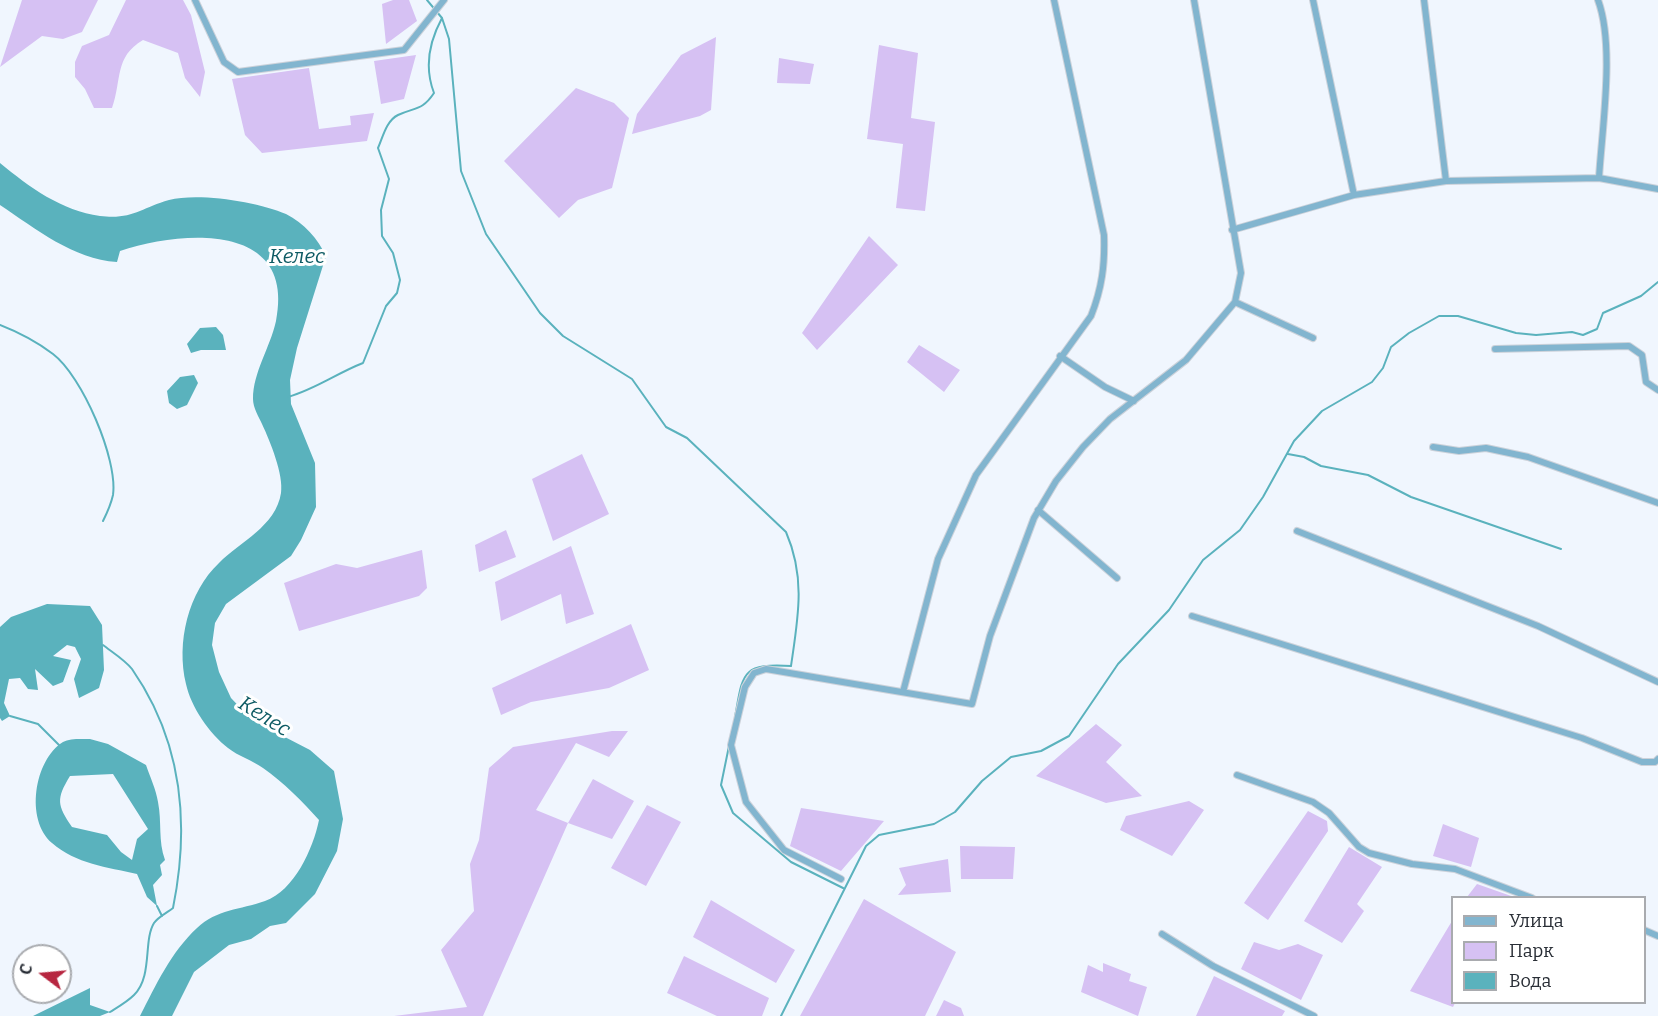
<!DOCTYPE html>
<meta charset="utf-8">
<style>
body{margin:0}
#map{position:relative;width:1658px;height:1016px;overflow:hidden;background:#f0f6fe;font-family:Bitter,serif}
canvas{display:block}
.legend{position:absolute;left:1451px;top:896px;width:195px;height:108px;box-sizing:border-box;background:#fff;border:2px solid #a9abaf;margin:0;padding:8px 10px;list-style:none;font-size:18px;color:#292e36}
.legend li{display:flex;align-items:center;gap:12px;height:30px}
.legend b{width:30px;border:2px solid #a9abaf}
.north{position:absolute;left:12px;top:944px;width:60px;height:60px;box-sizing:border-box;background:#fff;border:2px solid #a9abaf;border-radius:50%;rotate:286deg;font-size:16px;font-weight:700;line-height:24px;text-align:center;color:#292e36}
.north::after{content:'';display:block;margin:auto;width:21px;height:27px;background:#b72640;clip-path:polygon(50% 0,100% 100%,50% 72%,0 100%)}
</style>
<div id="map">
<canvas width="1658" height="1016"></canvas>
<ul class="legend">
<li><b style="height:8px;background:#82b5cf"></b>Улица</li>
<li><b style="height:16px;background:#d6c1f3"></b>Парк</li>
<li><b style="height:16px;background:#5ab2bd"></b>Вода</li>
</ul>
<div class="north">С</div>
</div>
<script>
const context = document.querySelector('canvas').getContext('2d');
context.lineJoin = 'round';
function fillPath(path, color) { context.fillStyle = color; context.fill(path, 'evenodd'); }
function stroke(path, color, width, dash) { context.strokeStyle = color; context.lineWidth = width; context.lineCap = dash ? 'butt' : 'round'; context.setLineDash(dash || []); context.stroke(path); }
function write(font, color, halo, rows, align = 'center') {
  context.font = font + ' Bitter,serif'; context.lineWidth = 6; context.setLineDash([]); context.textBaseline = 'middle'; context.strokeStyle = halo; context.fillStyle = color; for (const [text, x, y, turn = 0] of rows) {
    context.save(); context.translate(x, y); context.rotate((+turn || 0) * Math.PI / 180); context.textAlign = isNaN(turn) ? turn : align; if (halo) context.strokeText(text, 0, 0); context.fillText(text, 0, 0); context.restore();
  }
}
const green = new Path2D(`
 M22,0H98L82,32L63,39L42,36L0,67Z
 M126,0H183L191,15L205,72L200,97L185,78L178,53L143,40C114,57 122,80 112,108H94L85,89L75,77V62L82,46L109,35Z
 M393,0H409L417,21L386,44L382,4Z
 M716,37L711,110L700,116L632,134L637,114L681,55Z
 M879,45L918,53L911,118L935,122L925,211L896,208L903,144L867,139Z
 M416,55L404,99L381,104L374,61Z
 M779,58L814,64L810,84L777,83Z
 M309,68L319,129L351,125L350,116L374,113L367,141L262,153L245,135L232,79Z
 M576,88L614,103L629,118L612,188L578,200L559,218L504,161Z
 M869,236L898,265L817,350L802,333Z
 M919,345L960,370L944,392L907,362Z
 M582,454L609,514L553,541L532,479Z
 M506,530L516,557L479,572L475,545Z
 M571,546L594,614L566,624L561,594L501,621L495,582Z
 M422,550L427,588L419,596L299,631L284,583L336,564L357,568Z
 M631,624L649,670L609,688L531,702L501,715L492,688Z
 M1096,724L1122,745L1106,762L1142,796L1106,803L1036,776Z
 M612,731H628L609,757L576,743L536,810L568,823L593,779L634,801L612,839L568,823L483,1016H394L467,1007L441,950L474,911L470,864L479,840L489,768L513,747Z
 M1189,801L1204,810L1172,856L1120,830L1126,816Z
 M647,805L681,822L646,886L611,868Z
 M801,808L884,821L841,871L790,846Z
 M1308,811L1327,821L1328,831L1268,920L1244,903Z
 M1443,824L1479,838L1471,867L1433,856Z
 M960,846L1015,847L1013,879H961Z
 M1349,847L1382,867L1357,904L1364,911L1342,943L1304,921Z
 M948,859L951,892L898,895L906,885L899,868Z
 M1477,884L1514,897H1467Z
 M864,899L956,952L925,1016H800Z
 M711,900L795,950L776,983L693,937Z
 M1452,921V1002L1455,1003L1453,1007L1410,991Z
 M1254,942L1279,950L1298,944L1323,955L1301,1000L1241,969Z
 M684,956L769,998L762,1016H717L667,993Z
 M1103,963L1131,974L1129,981L1147,987L1138,1016L1081,992L1088,965L1103,972Z
 M1214,976L1285,1011L1282,1016H1196Z
 M944,1000L961,1008L964,1016H936Z`);
const water = new Path2D(`
 M0,163C29,187 62,211 100,216C132,220 141,208 169,200C198,192 259,202 286,214C304,223 318,239 326,256L297,348L290,380L291,404L315,463L316,507L301,540L291,556L226,604L215,623L212,645L219,672L231,698L252,720L310,750L334,771L343,819L337,851L315,894L286,923L270,926L251,939L229,945L194,972L172,1016H140C156,985 171,952 197,928C217,909 240,910 265,901C294,891 313,849 319,820C303,802 283,782 263,768C252,760 238,756 228,748C209,733 191,707 186,684C176,643 188,592 219,563C240,542 276,526 281,493C284,475 270,441 262,424C259,417 253,408 253,399C253,372 270,348 276,321C296,222 183,230 120,251L117,262C73,259 36,229 0,205Z
 M216,327L223,335L226,350H201L191,353L187,344L200,328Z
 M194,375L198,383L187,405L177,409L169,403L167,391L180,377Z
 M47,604L90,606L102,625L104,670L99,688L79,698L74,679L81,659L75,647L67,645L53,656L71,660L63,682L53,686L35,669L38,690L28,689L20,678L9,679L4,703L10,716L2,721L0,718V627L11,617Z
 M90,739L108,744L146,765C150,777 156,789 158,802C162,822 158,841 165,860L160,865L162,875L153,885L157,906L147,897L137,874C107,867 76,864 52,843C25,820 34,760 63,742C70,738 82,739 90,739ZM113,774L148,829L137,839L132,860L121,852L107,835L72,827C57,805 56,799 70,776Z
 M90,988V1005L110,1012L100,1016H33Z`);
const stream = new Path2D(`
 M427,0L442,18L449,39L461,171L486,234L540,313L563,336L632,379L666,427L687,438L786,532C806,578 798,618 791,666C741,663 743,673 735,717
 M0,325C18,332 37,342 53,354C82,376 118,459 113,495C111,504 107,513 103,521
 M288,397C316,389 337,373 363,363L386,306L397,293L400,280L393,253L382,236L381,210L389,179L378,148C383,137 386,121 398,115C415,107 422,111 434,93C424,67 429,42 442,18
 M1288,454L1304,457L1321,466L1368,475L1411,497L1561,549
 M103,645C112,652 125,660 132,669C182,741 190,824 173,908C168,912 158,917 154,923C143,941 153,976 134,995C127,1002 118,1007 110,1012
 M10,716L38,724L59,745
 M729,746L721,785L733,813L791,862L843,888
 M157,906L162,916
 M781,1016L866,846L879,835L934,824L955,812L982,781L1011,757L1041,751L1069,736L1118,664L1169,610L1203,560L1240,530L1263,497L1294,441L1322,411L1372,382L1383,368L1391,347L1409,333L1439,316H1458L1516,333L1536,335L1572,332L1583,335L1597,329L1603,313L1641,296L1658,282`);
const minor = new Path2D(`
 M195,0L224,62L238,72L404,50L444,0
 M1313,0L1354,195
 M1424,0L1446,181
 M1598,0C1615,46 1602,128 1599,178
 M1232,230L1354,195L1446,181L1599,178L1658,189
 M1235,302L1313,338
 M1495,349L1629,346L1642,355L1646,382L1658,390
 M1060,356L1105,387L1134,401
 M1433,447L1459,451L1486,448L1528,457L1658,503
 M1038,510L1117,578
 M1297,531L1538,626L1658,682
 M1192,616L1582,738L1642,762H1655L1658,759
 M903,692L938,559L976,475L1091,316C1102,288 1105,265 1104,235L1054,0
 M1237,775L1313,802L1329,813L1359,847L1369,853L1412,864L1455,869L1532,898
 M841,879L784,850L746,802L731,745L745,687L754,673L766,669L972,704L990,636L1034,518L1056,481L1083,447L1110,419L1186,360L1235,302L1241,273L1194,0
 M1644,930L1658,936
 M1162,934L1213,966L1314,1016`);
const waterNames = [
 ["Келес",297,257],
 ["Келес",264,717,32]
];
fillPath(green, '#d6c1f3');
fillPath(water, '#5ab2bd');
stroke(stream, '#5ab2bd', 2);
stroke(minor, '#ccd2da', 8);
stroke(minor, '#82b5cf', 6);
write('italic 21px', '#0e5b64', '#fff', waterNames);
</script>
